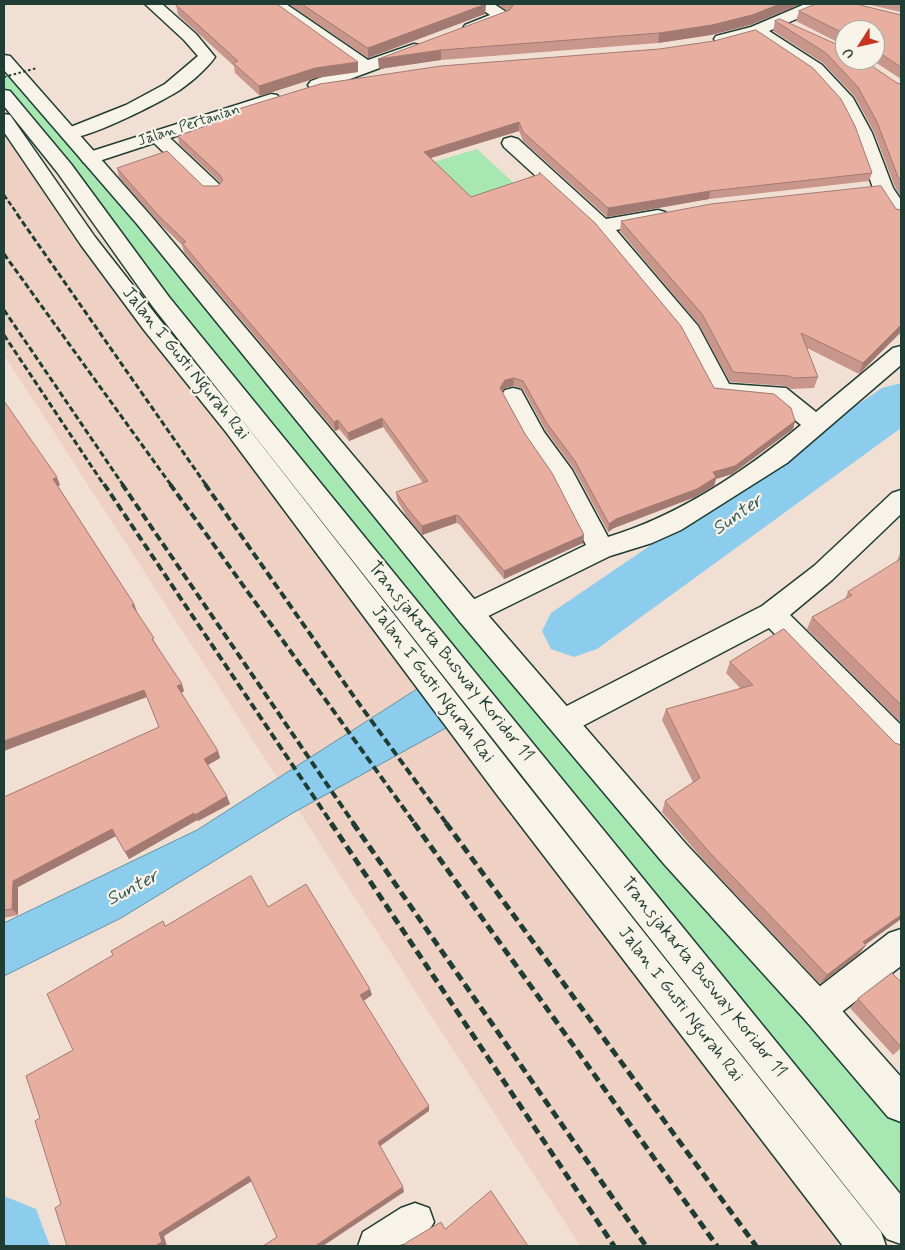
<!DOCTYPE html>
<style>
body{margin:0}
#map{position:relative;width:905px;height:1250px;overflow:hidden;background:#f2dfd3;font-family:Mynerve,sans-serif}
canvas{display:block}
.frame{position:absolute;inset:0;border:5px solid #1f3d34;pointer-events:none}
.north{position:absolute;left:835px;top:20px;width:50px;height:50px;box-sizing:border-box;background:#f7f3e8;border:1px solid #a1aaa0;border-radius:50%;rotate:235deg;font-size:14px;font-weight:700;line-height:20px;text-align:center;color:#1f3d34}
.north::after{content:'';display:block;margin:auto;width:18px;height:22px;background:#c8321e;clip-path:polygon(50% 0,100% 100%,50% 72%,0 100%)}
</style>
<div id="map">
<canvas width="905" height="1250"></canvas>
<div class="frame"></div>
<div class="north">U</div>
</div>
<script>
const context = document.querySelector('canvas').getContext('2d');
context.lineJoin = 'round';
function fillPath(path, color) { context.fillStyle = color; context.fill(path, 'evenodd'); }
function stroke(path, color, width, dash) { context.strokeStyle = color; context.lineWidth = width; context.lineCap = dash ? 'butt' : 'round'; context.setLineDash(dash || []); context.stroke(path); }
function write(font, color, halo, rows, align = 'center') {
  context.font = font + ' Mynerve,sans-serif'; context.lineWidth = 4.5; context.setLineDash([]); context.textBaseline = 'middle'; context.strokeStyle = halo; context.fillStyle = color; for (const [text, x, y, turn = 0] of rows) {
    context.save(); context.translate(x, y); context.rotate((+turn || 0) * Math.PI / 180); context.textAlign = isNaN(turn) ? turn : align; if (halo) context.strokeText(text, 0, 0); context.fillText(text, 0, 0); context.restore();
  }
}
const built = new Path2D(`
 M4,119L88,241L867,1246H580L4,355Z`);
const green = new Path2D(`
 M16,74L901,1104V1226L629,885L64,168L4,95V77Z
 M477,149L517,186L472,200L434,162Z`);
const water = new Path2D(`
 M430,681L462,719L291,814L121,918L4,976V923L197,830Z`);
const river = new Path2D(`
 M901,383V428L597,649L574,657L551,649L542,631L551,613L882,388Z
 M4,1196L36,1209L50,1246H4Z`);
const minor = new Path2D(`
 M145,4H162L196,34L215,57C207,69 188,85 175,93C156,104 82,143 63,138L60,134L63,130L126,105L165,84L198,56L184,40Z
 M268,4H286L368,60L414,44L420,45L422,49L420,53L323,89H311L308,85L311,81L353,66Z
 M474,4H494L511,15L509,18L477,31H465L463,28L465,25L490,15Z
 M805,4H826L824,7L769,31L822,65L853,98L872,133L893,188L901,200V220L894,218L873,188L854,133L839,104L810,73L754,36L722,44L716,42L714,39L716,36L751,27Z
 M4,90L10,91L71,164L169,297L901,1195V1244L887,1239L153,307L57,172L4,106Z
 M271,94L277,95L280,99L277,103L170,138L220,185L223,189L220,193H206L154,143L90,164L83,162L81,158L83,154Z
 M511,137L518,139L606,219L658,210L665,212L668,216L665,220L616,230L698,326L729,384L786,388L816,412L893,348L901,346V365L787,463L681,530L652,543L610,556L470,625L460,622L456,614L460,606L586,545L553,480L526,442L501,396L505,390L513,388L521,390L544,432L572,470L608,537C678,516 744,472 801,425L772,401L714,396L681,334L595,230L504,147L502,143L504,139Z
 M901,490V514L832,580L790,615L901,725V757L890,753L769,628L573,731L563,734L553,731L548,722L553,713L762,606L814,566L892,493Z
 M901,929V966L830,1021L818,1026L806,1021L801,1009L806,997L889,933Z
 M415,1203L429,1208L434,1222C420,1250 389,1246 358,1246L363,1232L401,1208Z`);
const major = new Path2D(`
 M4,55L10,56L151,216L480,606L686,844L830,997L901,1077V1122L888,1117L806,1021L664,864L460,622L137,224L4,70Z
 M4,114L10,115L95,237L160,320L242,420L517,772L881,1232L886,1246H843L495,792L226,432L144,330L81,245L4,132Z`);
const railFar3 = new Path2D(`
 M4,195L18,215`);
const railFar2 = new Path2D(`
 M17,214L206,485
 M4,254L171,485
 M4,310L123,485
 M4,335L104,485`);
const railFar1 = new Path2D(`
 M104,484L332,824
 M122,484L354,824
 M170,484L415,824
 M205,484L357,701L447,824`);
const rail = new Path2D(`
 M331,823L614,1246
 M353,823L646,1246
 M414,823L717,1246
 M446,823L756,1246`);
const pathBridge = new Path2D(`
 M4,77L37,68`);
const wall = new Path2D(`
 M289,4H486L485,14L368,58Z
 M497,4H801L750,25L711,35L658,43L441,60L379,69L507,11Z
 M866,4H901V12Z
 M176,5L358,72L316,78L260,96L235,73L234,66L178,15Z
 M799,11L901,15V79L872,60H875V30H845V46L796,21Z
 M775,21L897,83L901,84V197L895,187L874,132L855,97L823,63L773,31Z
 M320,84L872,173L869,181L709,199L607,217L523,141L519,131L431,158L471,197L539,175V172L714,388L795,421L793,429L732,474L716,479L714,486L695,497L614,528L608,532L574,469L546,431L523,389L513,386L505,388L502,392L525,434L584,535L583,543L504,579L459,524L456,523L422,535L407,517L397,500L396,492L423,483L383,427L349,441L339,429L335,431L184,252L182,245L160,224L119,177L117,168L203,186H218L221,183L179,144L178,136L236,115L235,110Z
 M896,209L901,210V332L859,374L807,348L818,377L814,388L790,389L786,386L730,382L699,325L620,231L621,221Z
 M4,401L60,485L58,486L134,604L137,612L184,691L181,693L218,751L220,758L208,765L230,804L198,821L197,820L129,859L116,836L18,887V915L4,918V797L159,727L147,697Z
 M901,551V723L807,629L812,617L845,599L848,592L896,563Z
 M784,629L901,919L865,945H866L859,954L820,984L706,863L662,812L665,801L693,782L662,720L666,709L741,689L726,673L730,662Z
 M901,982V1051L900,1049L893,1055L850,1008L858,999Z`);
const shadedWall = new Path2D(`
 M486,4L485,14L368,58V48Z
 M780,4H801L750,25L711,35L658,43L659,33Z
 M441,50V60L379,69L378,59Z
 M358,62V72L316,78L260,96L259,86L315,68Z
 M519,122V131L424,160V152Z
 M710,191L709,199L607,217L608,208Z
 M901,325V332L859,374L863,363Z
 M514,378L513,386L505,388L499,397L500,388L505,380Z
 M382,418L383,427L349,441L348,433Z
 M338,420L339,429L335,431L334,422Z
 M795,421L793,429L732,474L716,479L714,486L695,497L614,528L608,532L609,524L616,519L713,472Z
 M57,477L60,485L56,487L53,479Z
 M456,515V523L422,535V526Z
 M584,535L583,543L504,579V571Z
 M134,604L137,612L135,613L132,605Z
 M182,684L184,691L180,694L177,686Z
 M144,690L147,697L4,751V741Z
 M218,751L220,758L206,766L204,759Z
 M227,796L230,804L198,821L195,815Z
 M194,813L197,820L129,859L125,852Z
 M112,829L116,836L18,887V915L12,909L13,881Z
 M901,915V919L856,951L863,942Z
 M866,945L859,954L820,984L827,975Z
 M370,989L372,995L362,1002L360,995Z
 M429,1106V1111L379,1147L378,1142Z
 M249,1176L252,1181L164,1236L167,1246H155L159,1233Z
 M403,1187L404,1192L323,1246H315Z`);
const building = new Path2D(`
 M181,4H277L358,62L315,68L259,86L233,63L238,61L176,5Z
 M302,4H486L368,48Z
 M512,4H780L752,15L712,25L659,33L441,50L378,59L510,10L513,5Z
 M816,4H856L901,15V67L875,50V30H845V34L799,11Z
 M780,19L845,48V60H863L897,83L901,84V181L898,177L877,122L858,87L826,53L775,21Z
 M756,30L813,68L841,99L855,126L872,173L710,191L608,208L523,132L519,122L424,152L471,197L540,174L539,172L595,223L681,326L714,388L774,394L791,408L795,421L735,466L713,472L716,477L697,489L616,519L609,524L575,461L546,422L523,381L514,378L505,380L500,388L525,434L552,473L584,535L504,571L459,516L456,515L422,526L407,508L396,492L428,481L382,418L348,433L338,420L334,422L182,243L186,242L158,215L117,168L167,151L203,186H218L223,180L220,175L178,136L239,114L235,110L320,84L441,66L659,49L714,41Z
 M881,186L896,209L901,210V325L863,363L801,333L818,377L793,378L789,376L733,372L702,314L621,221L711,204Z
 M4,401L57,477L53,479L134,604L132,605L154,638L152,639L182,684L177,686L218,751L204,759L227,796L195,815L194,813L125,852L112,829L13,881L12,909L4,910V797L159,727L144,690L4,741Z
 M901,559V705L812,617L852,595L848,592Z
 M784,629L895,743L901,745V915L863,942L866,945L827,975L710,853L665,801L700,778L666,709L753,685L730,662Z
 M251,876L268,907L306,884L370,989L360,995L429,1106L378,1142L403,1187L315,1246H263L277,1237L249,1176L159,1233L162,1242L155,1246H67L55,1208L61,1204L35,1121L40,1118L26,1076L73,1050L47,994L113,955L111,951L163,921L165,926Z
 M892,973L901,982V1047L858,999Z
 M491,1191L528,1246H402L409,1241L441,1222L445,1229Z`);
const farStreetnames = [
 ["Jalan Pertanian",189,126,-18]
];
const streetNames = [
 ["Jalan I Gusti Ngurah Rai",185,364,51],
 ["Transjakarta Busway Koridor 11",450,662,51],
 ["Jalan I Gusti Ngurah Rai",432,685,53],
 ["Transjakarta Busway Koridor 11",703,978,51],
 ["Jalan I Gusti Ngurah Rai",680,1005,52]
];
const waterNames = [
 ["Sunter",738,516,-35],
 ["Sunter",133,889,-28]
];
fillPath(built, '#efd1c4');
fillPath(green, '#a7e8b2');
fillPath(water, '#8ccced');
stroke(water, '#6093a3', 1);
fillPath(river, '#8ccced');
stroke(minor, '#1f3d34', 3);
stroke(major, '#1f3d34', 3);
fillPath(minor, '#f7f3e8');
fillPath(major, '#f7f3e8');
stroke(railFar3, '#1f3d34', 2.5, [5, 2.5]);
stroke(railFar2, '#1f3d34', 3, [6, 3]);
stroke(railFar1, '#1f3d34', 4, [8, 4]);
stroke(rail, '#1f3d34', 5, [9, 5]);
stroke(pathBridge, '#1f3d34', 2, [2.5, 2.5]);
fillPath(wall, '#c8968a');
fillPath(shadedWall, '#a27a71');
fillPath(building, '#e8afa1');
stroke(building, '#a27a71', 1);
write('15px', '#1f3d34', '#f7f3e8', farStreetnames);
write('18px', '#1f3d34', '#f7f3e8', streetNames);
write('italic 19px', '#355a59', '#f7f3e8', waterNames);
</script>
